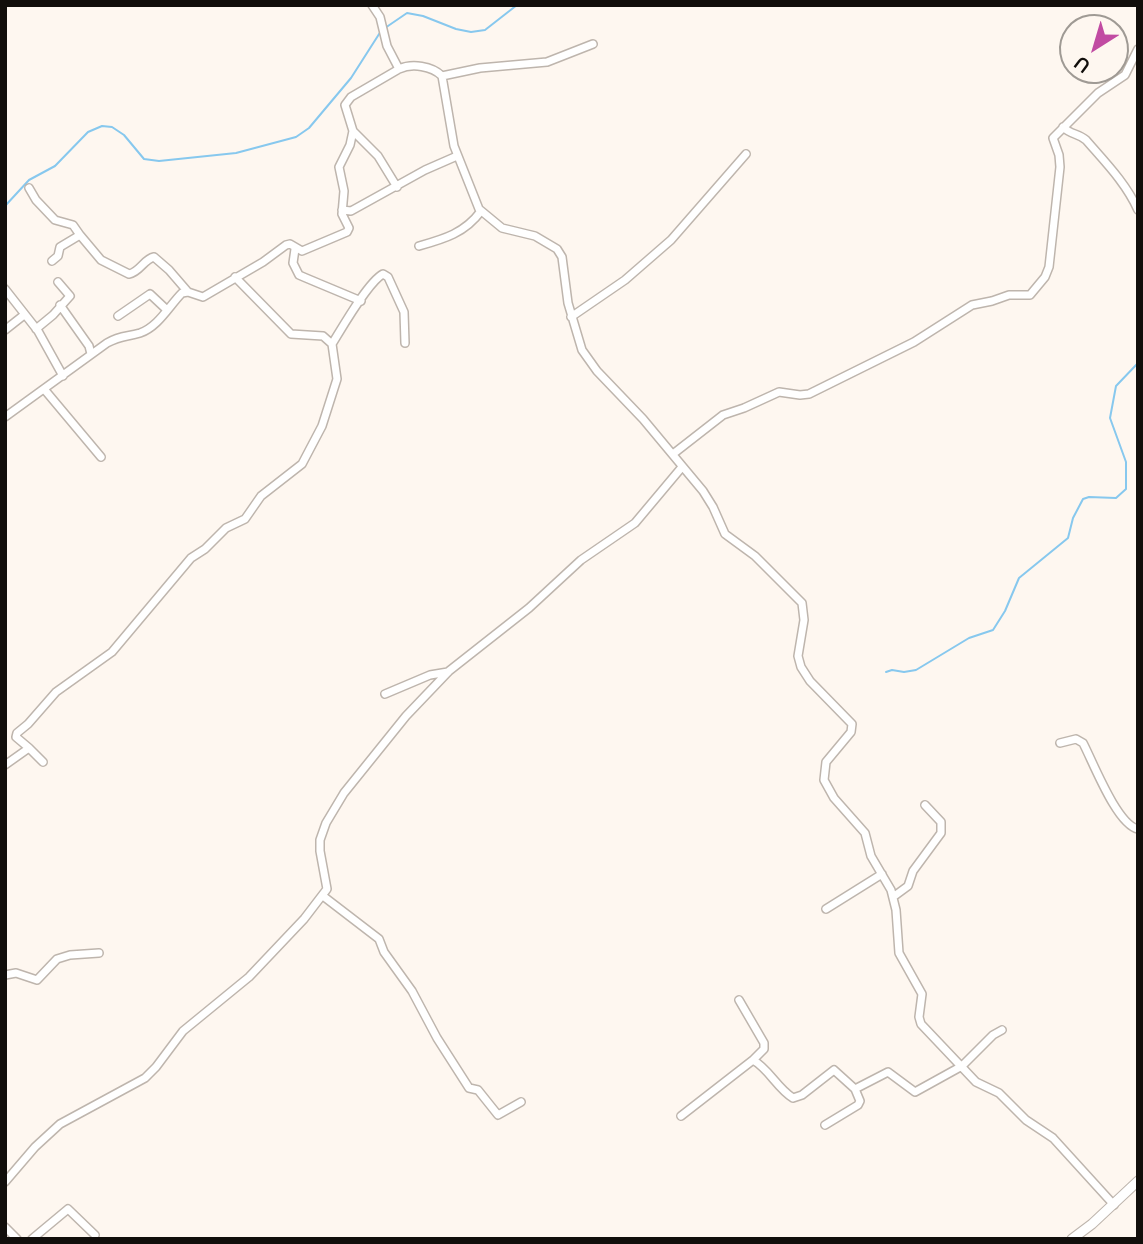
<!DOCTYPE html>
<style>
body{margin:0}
#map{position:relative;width:1143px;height:1244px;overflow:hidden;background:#fef7f0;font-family:"Nunito Sans",sans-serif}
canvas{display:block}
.frame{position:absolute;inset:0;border:7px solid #110e0b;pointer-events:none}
.north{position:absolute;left:1059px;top:14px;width:70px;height:70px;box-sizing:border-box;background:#fef7f0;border:2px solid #9f9a94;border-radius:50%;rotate:217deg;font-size:19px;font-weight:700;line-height:28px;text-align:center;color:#110e0b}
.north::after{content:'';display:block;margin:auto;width:24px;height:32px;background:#c14ba2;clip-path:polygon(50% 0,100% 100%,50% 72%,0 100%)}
</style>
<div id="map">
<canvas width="1143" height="1244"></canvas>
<div class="frame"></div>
<div class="north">U</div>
</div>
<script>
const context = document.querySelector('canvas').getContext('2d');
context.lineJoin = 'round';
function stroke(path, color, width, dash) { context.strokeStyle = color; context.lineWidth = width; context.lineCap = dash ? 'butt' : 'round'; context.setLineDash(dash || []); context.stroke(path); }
const stream = new Path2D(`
 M385,28L407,13L423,16L456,29L471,32L485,30L517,5
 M5,206L29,180L55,166L88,132L102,126L112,127L124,135L144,159L159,161L236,153L296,137L309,128L351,78L381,31
 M886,672L892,670L904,672L916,670L969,638L993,630L1005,611L1019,578L1068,538L1073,518L1083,499L1089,497L1116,498L1126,489V462L1110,418L1116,386L1138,363`);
const minor = new Path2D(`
 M372,5L380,17L387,46L399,69C412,63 432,66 442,76L454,146L479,209L502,228L535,236L557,249L562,257L568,303L582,350L597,371L643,419L703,491L713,507L725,534L755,556L802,603L804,620L798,656L801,667L810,681L852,724L851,732L826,762L824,780L834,798L865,833L871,856L891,890L896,910L899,953L922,994L919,1017L921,1024L976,1082L999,1093L1026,1120L1053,1138L1114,1205
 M442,76L480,68L547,62L593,44
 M1063,127C1071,135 1078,133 1086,140C1105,162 1126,183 1138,210
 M353,131L378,156L397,187
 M29,188L36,200L55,220L73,225L80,235L60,247L58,256L52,261
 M342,210L351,211L425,170L457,156
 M80,235L101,260L129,274C140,272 144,259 154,257L169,270L188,292
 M419,246C444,239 465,233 481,211
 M295,249L293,263L299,275L306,278L361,301
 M5,289L38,331L63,376
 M60,305L89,346L91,354
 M118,316L150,294L167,310
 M571,317L625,280L671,240L746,154
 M36,329L53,315L70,296L58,282
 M5,330L24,315
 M332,344C342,328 368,282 383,274L388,277L404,312L405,343
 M44,389L101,457
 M5,417L107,343C121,335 127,337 140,333C158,327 169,306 182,293L188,292L203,297L263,262L286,245L290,244L302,251L347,232L349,228L342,214L344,191L339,167L350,145L353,131L345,105L351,97L399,69
 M673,454L723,415L744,408L779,392L800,395L809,394L914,342L972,305L992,301L1009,295H1030L1045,277L1049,267L1060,167L1059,155L1053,138L1098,93L1125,75L1138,49
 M385,694L430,675L448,672
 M1060,743L1076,739L1083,743C1093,762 1117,825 1138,829
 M29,748L43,762
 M5,765L29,748L16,737L17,733L28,724L56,692L112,652L191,558L205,549L226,528L245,519L261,496L302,464L322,426L337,379L332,344L323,336L291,334L235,277
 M323,896L379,939L384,952L412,991L437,1038L469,1088L478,1090L498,1115L521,1102
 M893,897L908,886L913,871L941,833V822L925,805
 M826,909L882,874
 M5,975L16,973L37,980L57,959L70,955L99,953
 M739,1000L764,1043V1049L753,1060
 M681,1116L753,1060C769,1069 777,1088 793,1098L802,1095L834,1070L855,1089L888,1072L915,1092L962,1066L993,1035L1002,1030
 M825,1125L858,1105L860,1101L855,1089
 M5,1182L35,1147L60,1124L145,1078L156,1067L183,1031L249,977L304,919L327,889L320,851V840L326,823L344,793L406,716L449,671L529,608L581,560L635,523L682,467
 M5,1227L17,1239
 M32,1239L68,1209L95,1235`);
const tertiary = new Path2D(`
 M1072,1239L1092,1224L1138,1181`);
stroke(stream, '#87c8ee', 2);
stroke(minor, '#beb5ad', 10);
stroke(tertiary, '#beb5ad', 11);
stroke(minor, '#fff', 7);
stroke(tertiary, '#fff', 9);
</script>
